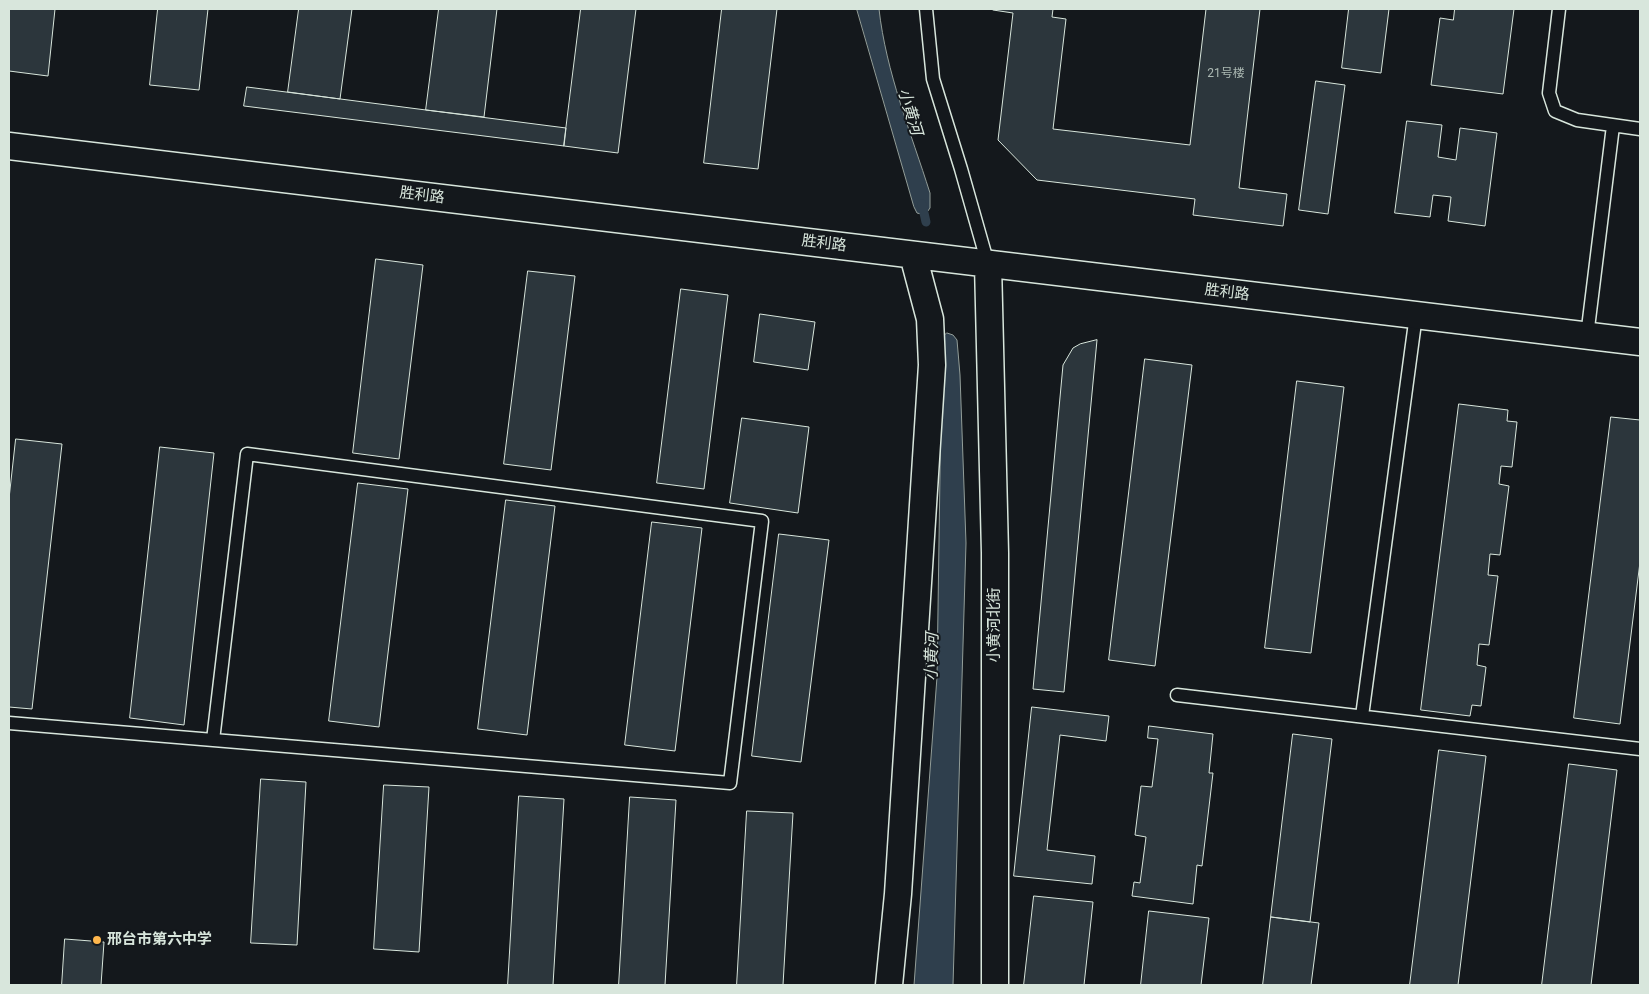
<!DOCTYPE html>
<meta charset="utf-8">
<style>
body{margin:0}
#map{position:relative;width:1649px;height:994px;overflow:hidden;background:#14181c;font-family:Roboto,sans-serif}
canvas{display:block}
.frame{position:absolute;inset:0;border:10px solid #d8e6dc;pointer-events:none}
</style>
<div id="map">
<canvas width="1649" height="994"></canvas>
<div class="frame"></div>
</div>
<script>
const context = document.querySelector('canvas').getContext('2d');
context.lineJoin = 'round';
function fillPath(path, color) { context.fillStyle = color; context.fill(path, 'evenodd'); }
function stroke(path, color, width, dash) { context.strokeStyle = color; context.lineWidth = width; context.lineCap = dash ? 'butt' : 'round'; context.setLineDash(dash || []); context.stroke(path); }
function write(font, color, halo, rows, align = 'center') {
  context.font = font + ' Roboto,"Noto Sans SC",sans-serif'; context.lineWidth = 4; context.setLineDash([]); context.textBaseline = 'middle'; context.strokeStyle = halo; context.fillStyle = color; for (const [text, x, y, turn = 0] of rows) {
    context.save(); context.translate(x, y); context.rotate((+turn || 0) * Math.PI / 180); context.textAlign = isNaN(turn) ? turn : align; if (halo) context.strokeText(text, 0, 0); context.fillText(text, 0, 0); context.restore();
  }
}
const water = new Path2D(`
 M857,9H879C886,72 911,133 930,193V208L925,215L917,213L914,207Z
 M947,333L953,335L957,340L960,375L966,543L953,985H914L937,677L942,338Z`);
const stream = new Path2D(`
 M922,204L926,222`);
const building = new Path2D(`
 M9,9H55L48,76L9,71Z
 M158,9H208L199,90L150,85Z
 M299,9H352L340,99L288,92Z
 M439,9H497L484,117L426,110Z
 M581,9H636L618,153L564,146Z
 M722,9H777L758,169L704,163Z
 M993,9H1053L1052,17L1066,19L1053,129L1190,145L1206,9H1260L1239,188L1287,194L1283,226L1193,215L1195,199L1037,180L998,140L1013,13L993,10Z
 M1349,9H1389L1381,73L1342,68Z
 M1455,9H1514L1503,94L1431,85L1440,18L1453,20Z
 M1316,81L1345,85L1328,214L1299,210Z
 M247,87L566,128L564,146L244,106Z
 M1407,121L1442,125L1438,157L1456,160L1460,128L1497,133L1485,226L1448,221L1451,197L1433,195L1430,217L1395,213Z
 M376,259L423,265L399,459L353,453Z
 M528,271L575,276L551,470L504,464Z
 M681,289L728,295L704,489L657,483Z
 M760,314L815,322L808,370L754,362Z
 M1097,340L1064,692L1033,689L1063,365L1073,348L1080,344Z
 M1145,359L1192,365L1155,666L1109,660Z
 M1297,381L1344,387L1311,653L1265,648Z
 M1459,404L1508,410L1507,421L1517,422L1512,467L1501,466L1499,484L1509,486L1500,555L1490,554L1488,575L1498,576L1489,645L1479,644L1477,665L1486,667L1481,706L1472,705L1470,716L1421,710Z
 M1611,417L1640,420V562L1620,724L1574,718Z
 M742,418L809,427L798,513L730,503Z
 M16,439L62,444L32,709L9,707V499Z
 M160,447L214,453L184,725L130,718Z
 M358,483L408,489L379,727L329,721Z
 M506,500L555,506L527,735L478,729Z
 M652,522L702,528L675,751L625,745Z
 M779,534L829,540L801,762L752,756Z
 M1032,707L1109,716L1106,741L1060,735L1047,850L1095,856L1092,884L1014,876Z
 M1149,726L1213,734L1209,773H1213L1202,866L1197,865L1193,904L1132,896L1134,882L1140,883L1146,837L1135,835L1141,786L1152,787L1158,739L1148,738Z
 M1293,734L1332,739L1310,922L1271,917Z
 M1439,750L1486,756L1458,985H1410Z
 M1569,764L1617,770L1591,985H1542Z
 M261,779L306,782L297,945L251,943Z
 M384,785L429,787L419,952L374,949Z
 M519,796L564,799L553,985H508Z
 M630,797L676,800L665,985H619Z
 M747,811L793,813L783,985H737Z
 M1034,896L1093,902L1084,985H1024Z
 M1149,911L1209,918L1201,985H1141Z
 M1271,917L1319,923L1311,985H1263Z
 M65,939L104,942L101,985H62Z`);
const lane = new Path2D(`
 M926,9L933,79L961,169L988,264
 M1559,9L1549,93L1555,111L1577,120L1640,129
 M1587,336L1613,126
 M1177,695L1640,749
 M1362,716L1416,315
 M9,723L730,783L762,521L247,454L213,740`);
const street = new Path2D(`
 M9,146L1640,342
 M988,264L995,553V985
 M889,985L898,894L932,365L930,319L913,255`);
const markers = [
 [97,940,5,"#ffb74d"]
];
const numberNames = [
 ["21号楼",1226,74]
];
const streetNames = [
 ["胜利路",422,196,7],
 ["胜利路",824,244,7],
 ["胜利路",1227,293,7],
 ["小黄河北街",995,625,-90]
];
const poiNames = [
 ["邢台市第六中学",107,940]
];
const waterNames = [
 ["小黄河",909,112,73],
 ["小黄河",933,657,-89]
];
fillPath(water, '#2f3f4d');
stroke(water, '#939e99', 1);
stroke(stream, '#2f3f4d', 9);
fillPath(building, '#2c363c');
stroke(building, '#d8e6dc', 1);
stroke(lane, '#d8e6dc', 15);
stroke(street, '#d8e6dc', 29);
stroke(lane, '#14181c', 12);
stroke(street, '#14181c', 26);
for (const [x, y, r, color] of markers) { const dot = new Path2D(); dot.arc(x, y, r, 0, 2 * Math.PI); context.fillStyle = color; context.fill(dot); stroke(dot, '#14181c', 2); }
write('12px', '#adbab4', null, numberNames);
write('15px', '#d8e6dc', '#14181c', streetNames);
write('bold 15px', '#d8e6dc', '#14181c', poiNames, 'left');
write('italic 16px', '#d8e6dc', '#14181c', waterNames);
</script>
